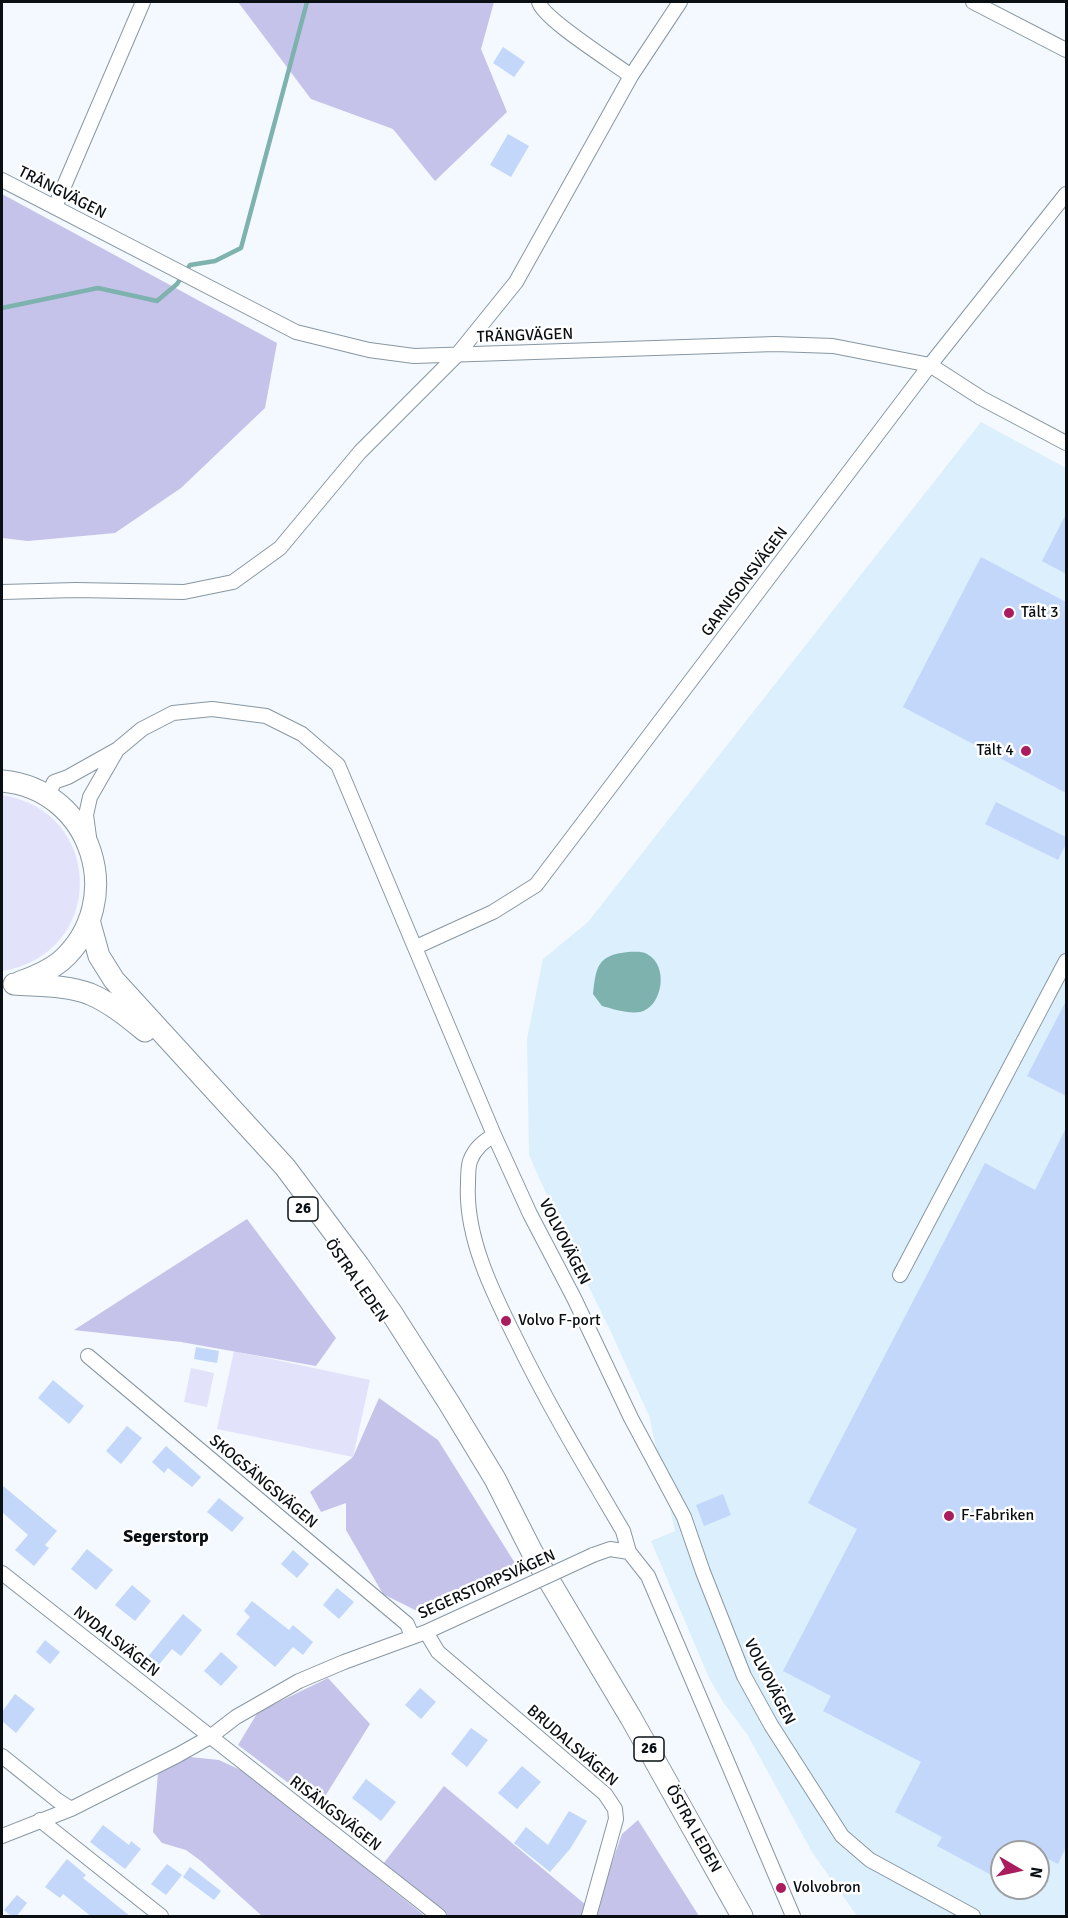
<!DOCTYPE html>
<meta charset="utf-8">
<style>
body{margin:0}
#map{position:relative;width:1068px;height:1918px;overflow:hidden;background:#f3f9fe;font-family:Signika,sans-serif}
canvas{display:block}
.frame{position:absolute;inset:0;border:3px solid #090f13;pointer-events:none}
.north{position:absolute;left:990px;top:1840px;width:60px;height:60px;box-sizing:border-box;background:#fff;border:2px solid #9d9fa1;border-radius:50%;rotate:99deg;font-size:16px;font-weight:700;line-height:24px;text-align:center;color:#090f13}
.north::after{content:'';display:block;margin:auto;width:21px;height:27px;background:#a91c5d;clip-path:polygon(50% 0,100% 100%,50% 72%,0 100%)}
</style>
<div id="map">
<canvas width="1068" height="1918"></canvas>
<div class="frame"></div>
<div class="north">N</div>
</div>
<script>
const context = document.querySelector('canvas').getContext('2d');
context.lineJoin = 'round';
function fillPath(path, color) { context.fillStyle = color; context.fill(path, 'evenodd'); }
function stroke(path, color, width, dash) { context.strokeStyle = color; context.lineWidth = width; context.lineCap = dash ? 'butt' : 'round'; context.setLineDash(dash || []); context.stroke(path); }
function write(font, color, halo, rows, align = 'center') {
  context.font = font + ' Signika,sans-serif'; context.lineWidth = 5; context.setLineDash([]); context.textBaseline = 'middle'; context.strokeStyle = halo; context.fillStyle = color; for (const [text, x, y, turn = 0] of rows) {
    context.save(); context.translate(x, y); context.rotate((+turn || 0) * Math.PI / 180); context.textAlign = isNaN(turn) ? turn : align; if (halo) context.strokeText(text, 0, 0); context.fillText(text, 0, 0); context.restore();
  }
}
const built = new Path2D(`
 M981,422L1066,468V1916H857L812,1852L747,1734L723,1702L709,1678L651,1541L675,1531L649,1416L611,1332L578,1265L529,1155L527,1039L543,959L588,922ZM1002,1852H1038V1888H1002Z`);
const green = new Path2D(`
 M2,795C106,811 106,955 2,971Z
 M234,1351L370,1380L353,1457L217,1429Z
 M191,1368L214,1373L207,1407L184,1402Z`);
const forest = new Path2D(`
 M238,2H494L481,49L507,112L435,181L393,129L311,99Z
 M2,194L277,343L265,408L181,488L115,533L28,541L2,538Z
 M247,1219L336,1338L316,1366L181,1342L74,1330Z
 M379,1398L438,1440L518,1568L427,1616L383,1594L346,1530V1503L321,1512L310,1492L353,1457Z
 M328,1678L370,1724L319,1806L238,1745L258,1712Z
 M190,1757L219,1760L247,1773L425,1916H262L201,1861L186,1850L162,1843L153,1832L158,1773Z
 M444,1786L586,1905L581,1916H449L383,1864Z
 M638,1820L699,1916H593L622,1834Z`);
const water = new Path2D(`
 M628,952C634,952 642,951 647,954C669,965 663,1007 640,1012C628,1014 613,1009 602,1006L593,994C596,966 598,955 628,952Z`);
const stream = new Path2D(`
 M2,308L98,288L157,301L177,284L190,265L215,261L241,248L307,2`);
const building = new Path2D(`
 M503,47L525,62L514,77L493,63Z
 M508,134L529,146L511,177L490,165Z
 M1066,514V574L1042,561Z
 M981,557L1066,602V793L903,707Z
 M996,802L1066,837V844L1058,860L985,824Z
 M1066,1001V1096L1027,1076Z
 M1066,1128V1847L1058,1864L1016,1842L1011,1852H1002V1869L997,1878L937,1846L942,1837L895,1812L921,1762L823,1711L831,1696L783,1671L857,1529L808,1503L985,1163L1035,1190Z
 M196,1347L219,1351L217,1363L194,1359Z
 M53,1380L84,1406L69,1424L38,1398Z
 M127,1426L142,1438L121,1464L106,1451Z
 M166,1446L201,1477L192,1487L168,1468L164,1473L152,1462Z
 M2,1485L57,1531L45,1545L49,1548L34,1566L15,1550L28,1535L2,1512Z
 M723,1494L731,1515L704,1526L696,1505Z
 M219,1498L244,1518L232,1532L207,1512Z
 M87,1549L113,1570L96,1590L71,1569Z
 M293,1550L309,1564L297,1578L281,1564Z
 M132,1585L151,1601L135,1621L115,1605Z
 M337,1588L354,1602L339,1619L323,1605Z
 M252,1601L289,1630L293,1625L313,1642L303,1655L293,1647L275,1667L236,1634L250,1617L244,1611Z
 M183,1614L202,1630L181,1656L172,1649L156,1668L146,1659Z
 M45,1640L60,1652L50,1664L36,1652Z
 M221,1652L238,1667L221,1686L204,1671Z
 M420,1688L436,1702L421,1719L405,1705Z
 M15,1694L35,1709L16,1733L2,1721V1712Z
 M471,1728L488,1740L467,1767L451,1754Z
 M522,1766L541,1782L517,1809L498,1793Z
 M366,1779L396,1802L381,1821L352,1798Z
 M569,1811L587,1821L570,1849L550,1872L514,1843L526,1827L548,1845Z
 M103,1825L129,1845L131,1841L141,1849L125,1869L90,1842Z
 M67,1859L86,1875L83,1878L131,1917H92L63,1894L60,1898L45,1887Z
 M167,1864L182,1875L166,1895L151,1884Z
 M190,1867L221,1891L214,1900L183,1877Z
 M17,1895L27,1903L16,1917H12L4,1910Z`);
const minor = new Path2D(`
 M539,2C542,18 614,63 631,76
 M973,2L1066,50
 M2,180L296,332L369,350L414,356L775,344L833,346L930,365L981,398L1066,443
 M55,207L143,2
 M2,592L76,590L184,592L233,582L280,548L360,452L457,355L516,282L631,76L680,2
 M48,796L54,782L68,777L118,749L142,729L173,713L212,709L266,716L302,734L338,765L494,1135L530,1214L574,1298L631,1418L684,1517L703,1572L744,1676L771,1725L842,1836L870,1860L973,1916
 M89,837L86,815L90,797L117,750
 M416,947L493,912L536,885L930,365L1066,194
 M494,1135C483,1142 475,1148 470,1161C468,1167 468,1177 468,1184C465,1237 493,1293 516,1339C548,1405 586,1468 623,1531L629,1552
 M900,1275L1066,961
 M88,1356L407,1624L412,1636
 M593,1555L610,1549L629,1552L648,1576L793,1916
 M2,1573L439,1916
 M426,1632L438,1652L605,1794L615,1809L616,1819L589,1916
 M2,1756L57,1800L71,1809
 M40,1820L161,1916
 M2,1836L71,1809L178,1755L210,1737L236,1717L299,1681L344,1662L426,1632L487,1604`);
const trunk = new Path2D(`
 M2,781C92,789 128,901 61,961C49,971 34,977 20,982
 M89,920L99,956L114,980L285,1167L359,1266L391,1312L449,1403L495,1479L532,1552L631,1718L742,1916
 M14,984C38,986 67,985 90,994C111,1003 128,1017 145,1031`);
const minorBridge = new Path2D(`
 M487,1604L593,1555`);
const markers = [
 [1009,613,6,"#a91c5d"],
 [1026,751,6,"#a91c5d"],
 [506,1321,6,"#a91c5d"],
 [949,1516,6,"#a91c5d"],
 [781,1888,6,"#a91c5d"]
];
const shields = [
 [303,1209,30],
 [649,1749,30]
];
const shieldNames = [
 ["26",303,1209],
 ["26",649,1749]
];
const streetNames = [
 ["TRÄNGVÄGEN",62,193,27],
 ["TRÄNGVÄGEN",525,336,-2],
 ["GARNISONSVÄGEN",745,582,-53],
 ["VOLVOVÄGEN",564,1242,63],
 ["ÖSTRA LEDEN",356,1281,55],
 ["SKOGSÄNGSVÄGEN",263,1482,40],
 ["SEGERSTORPSVÄGEN",487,1585,-24],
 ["NYDALSVÄGEN",116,1642,38],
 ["VOLVOVÄGEN",769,1682,63],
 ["BRUDALSVÄGEN",572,1746,41],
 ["RISÄNGSVÄGEN",335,1814,38],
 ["ÖSTRA LEDEN",693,1829,61]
];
const poiNames = [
 ["Tält 3",1021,613],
 ["Tält 4",1014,751,"right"],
 ["Volvo F-port",518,1321],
 ["F-Fabriken",961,1516],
 ["Volvobron",793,1888]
];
const neighbourhoodNames = [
 ["Segerstorp",166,1537]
];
fillPath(built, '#dceffc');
fillPath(green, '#e2e2fb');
fillPath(forest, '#c5c3ea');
fillPath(water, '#7eb2ae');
stroke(stream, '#7eb2ae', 4.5);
fillPath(building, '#c3d7fb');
stroke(minor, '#8897a2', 16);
stroke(trunk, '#8897a2', 23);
stroke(minor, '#fff', 14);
stroke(trunk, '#fff', 21);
stroke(minorBridge, '#8897a2', 16, []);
stroke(minorBridge, '#fff', 14);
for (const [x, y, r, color] of markers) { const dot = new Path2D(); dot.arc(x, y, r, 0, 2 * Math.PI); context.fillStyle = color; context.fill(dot); stroke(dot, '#fff', 2); }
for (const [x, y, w] of shields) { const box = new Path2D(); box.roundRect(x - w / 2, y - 12, w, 24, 4.5); context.fillStyle = '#fff'; context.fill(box); stroke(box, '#090f13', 1.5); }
write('bold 15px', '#090f13', null, shieldNames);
write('16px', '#090f13', '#fff', streetNames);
write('16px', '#090f13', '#fff', poiNames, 'left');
write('bold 18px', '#090f13', '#fff', neighbourhoodNames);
</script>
